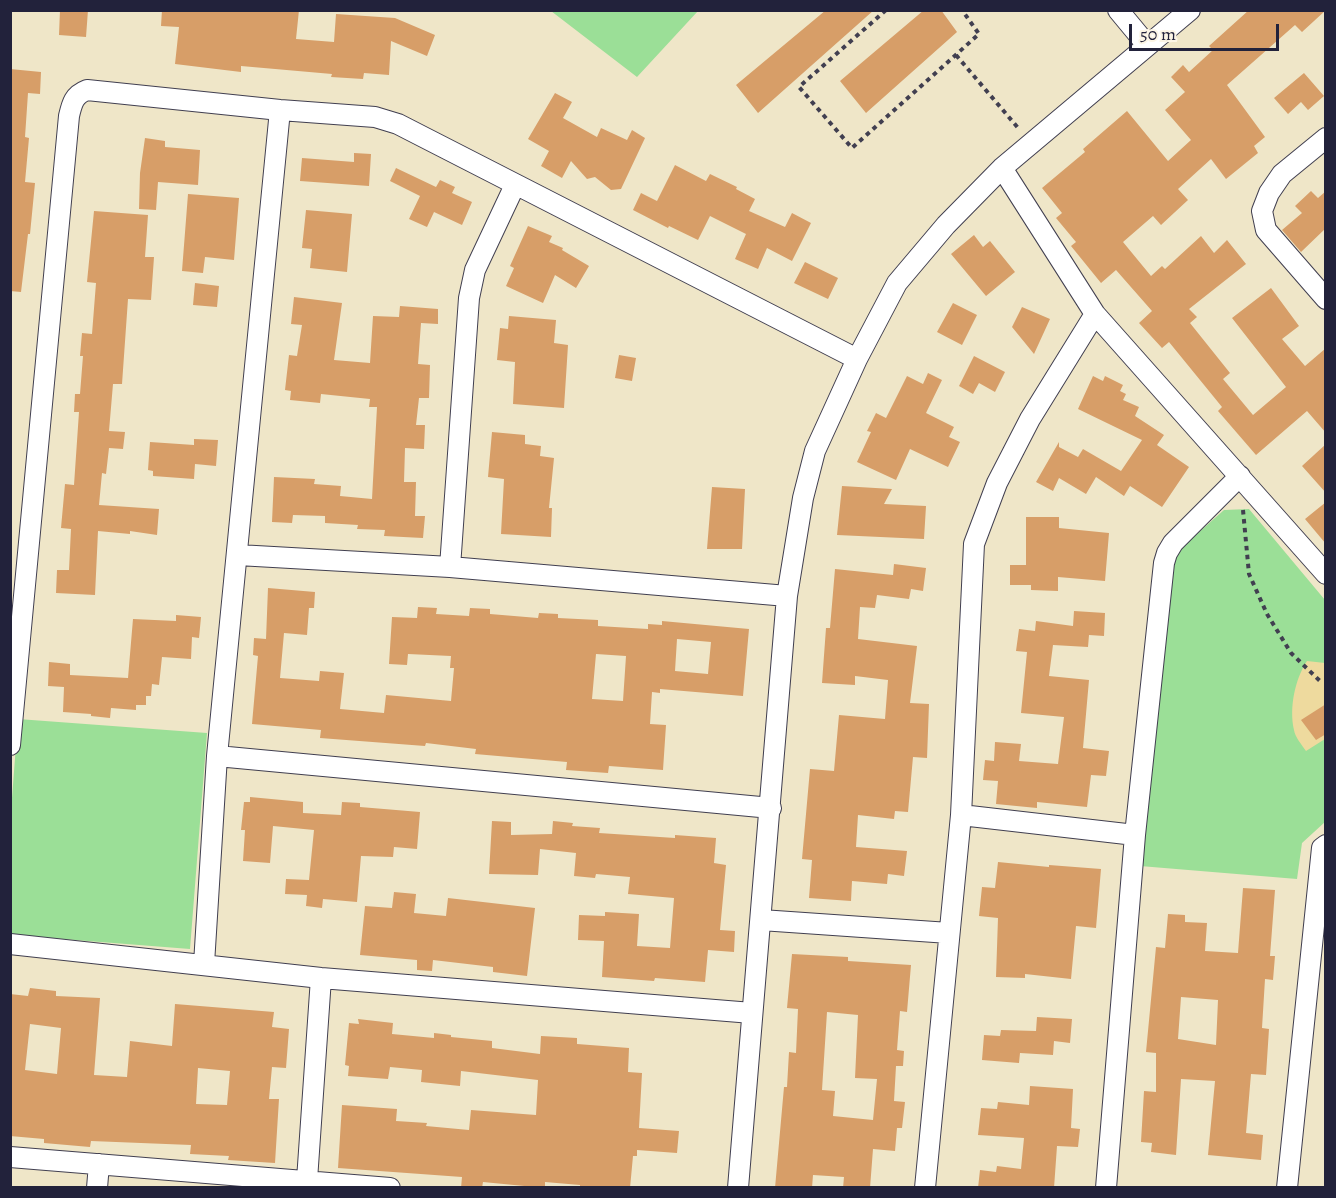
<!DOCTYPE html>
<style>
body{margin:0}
#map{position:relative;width:1336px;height:1198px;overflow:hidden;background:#efe6c8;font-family:Alegreya,serif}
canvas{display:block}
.frame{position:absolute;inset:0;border:12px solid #22223b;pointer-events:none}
.scale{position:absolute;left:1129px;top:24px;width:150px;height:27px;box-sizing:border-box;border:3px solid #22223b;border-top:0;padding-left:8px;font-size:18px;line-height:21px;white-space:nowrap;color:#22223b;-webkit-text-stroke:4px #fcf5e5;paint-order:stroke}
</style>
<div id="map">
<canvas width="1336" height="1198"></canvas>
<div class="frame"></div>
<div class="scale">50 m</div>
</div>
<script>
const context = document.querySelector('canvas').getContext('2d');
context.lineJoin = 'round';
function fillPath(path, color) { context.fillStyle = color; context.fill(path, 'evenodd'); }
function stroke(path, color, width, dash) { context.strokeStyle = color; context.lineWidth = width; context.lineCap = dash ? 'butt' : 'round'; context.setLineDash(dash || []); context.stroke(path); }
const green = new Path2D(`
 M551,11L552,10L698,11L637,77Z
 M1249,509L1325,600V822L1302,843L1297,879L1140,866L1174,557L1181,548L1224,510Z
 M18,719L207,733L190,949L11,935L10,824Z`);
const sand = new Path2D(`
 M1307,661L1325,663V739L1306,751C1302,745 1295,737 1294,730C1289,708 1295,679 1307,661Z`);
const building = new Path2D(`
 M60,10H88L86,37L59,35Z
 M162,10H299L296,39L334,42L336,14L395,18L435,35L427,56L391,41L389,75L364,73L363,79L331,77L332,74L241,66V72L175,64L179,27L161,26Z
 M826,10H874L758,113L736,85Z
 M924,10H941L957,32L866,113L840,81Z
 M1249,10H1326L1302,32L1295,25L1227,85L1265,137L1254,146L1258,153L1226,179L1211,159L1178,189L1188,200L1161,225L1153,216L1123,242L1151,276L1162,266L1165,269L1201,236L1214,253L1227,240L1246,264L1189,309L1197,317L1190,323L1230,373L1223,379L1253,415L1286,387L1232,318L1271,288L1299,326L1282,339L1305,366L1326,348V433L1307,411L1256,455L1218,411L1222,407L1169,342L1162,348L1139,323L1152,311L1116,270L1101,283L1071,246L1076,242L1056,218L1062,213L1042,188L1085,152L1083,149L1127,111L1168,161L1191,140L1165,110L1185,92L1171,77L1183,65L1189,72L1213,50L1209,46Z
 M10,69L41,72L40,94L28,93L25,137L29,138L25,182L35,183L30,234H28L21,292L10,291Z
 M1304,73L1324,96L1308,110L1301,102L1288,114L1274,98Z
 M555,93L572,102L563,118L597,137L601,128L627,140L632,130L645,138L621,189L611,190L595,177L587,179L571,161L562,178L541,166L549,151L528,139Z
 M145,138L165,141V147L200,150L198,185L158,182L156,210L139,209L140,173Z
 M354,153L371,154L369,186L300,181L302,158L354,162Z
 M675,165L706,181L710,174L737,187L736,189L755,199L749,211L785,227L792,213L811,223L792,261L767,248L758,269L735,259L746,234L710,216L698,240L669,226L668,228L633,210L641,193L657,201Z
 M396,168L436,187L440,180L455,187L452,193L472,202L462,225L434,212L427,227L409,219L420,196L390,181Z
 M1311,191L1318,198L1326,191V228L1301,252L1282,230L1302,213L1295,206Z
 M188,194L239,198L234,260L205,257L203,273L182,271Z
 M306,210L352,214L347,272L310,268L312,249L302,248Z
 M94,211L148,215L145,257H154L151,300L128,299L122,384H113L109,431L125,432L123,449L109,448L106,474L102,473L99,505L159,509L157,535L130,531V534L98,531L95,595L56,593L57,570H69L71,529L61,528L65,484L74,485L79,412H74L75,394H80L83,356H80L82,333L92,334L96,283L87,282Z
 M528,226L552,236L549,242L563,248L562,250L589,266L576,288L555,275L543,303L506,286L514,268L510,266Z
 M974,235L983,247L990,241L1015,272L986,296L951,254Z
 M805,262L838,278L828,299L794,283Z
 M195,283L219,286L217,307L193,305Z
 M294,297L342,303L334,360L370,363L373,316L399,317L400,306L438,309V324L421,323L418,364L430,365L429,398H419L416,425H425L424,449L405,448L404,482H416L415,516H425L423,538L384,536L385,530L357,529L358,525L325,523V516L293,515L292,523L272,522L274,477L315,479L314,484L341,486L340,496L372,499L377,407H369L370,399L321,394L320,403L290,400L291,391L285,390L289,355L297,356L302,325L291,324Z
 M953,303L977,315L962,345L937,332Z
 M1022,307L1050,319L1034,354L1012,327Z
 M509,316L556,320L554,343L568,345L564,408L513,404L515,362L497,360L500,328L508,329Z
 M619,355L636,358L632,381L615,378Z
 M974,356L1005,372L995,392L979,383L973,394L959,386Z
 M928,373L942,380L926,413L954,427L949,437L960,442L948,467L910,449L896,480L857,462L871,432L867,431L876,413L886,418L907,376L923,384Z
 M1093,376L1103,381L1105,376L1123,385L1120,391L1126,394L1123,400L1139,407L1135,416L1164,435L1157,445L1189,467L1162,507L1130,486L1124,496L1096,477L1086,494L1059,478L1053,491L1036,482L1059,442V447L1078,457L1083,449L1121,471L1142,440L1078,409Z
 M492,432L525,435V444L541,446L540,456L554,458L549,508H552L551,537L501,534L504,479L488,477Z
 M194,439L218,440L216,466L195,464L194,479L153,476V471L148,470L150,442L194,445Z
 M1326,444V493L1302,466Z
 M842,486L892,489L884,504L926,506L924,539L837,535Z
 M712,487L745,489L742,549H707Z
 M1326,502V544L1305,519Z
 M1026,517H1059V528L1109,533L1105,581L1058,577V591L1031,590V585H1010V565H1026Z
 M894,564L926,568L923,591L911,589L909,599L877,595L875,608L860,607L858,639L917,646L910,703L929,704L927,758L913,757L908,812L895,811L894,819L858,815L856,847L907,851L904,876L888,874L887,884L852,881L851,901L809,898L812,860L802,859L810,769L834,771L839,715L885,719L888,680L855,676V685L822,683L826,628H830L835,569L893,575Z
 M268,588L315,592L314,608H309L307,635L284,633L280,678L319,681L320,671L344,673L340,709L384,713L386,695L451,701L454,668H450L451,656L408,654L407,665L389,664L392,617L417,618L418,607L437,608L436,614L469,616L470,608L490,609V614L538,618L539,613L558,614V618L598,620V626L648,629V624L662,625V621L749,629L743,696L660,689V693L652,692L650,724L666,725L663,770L609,766L608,773L566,770L567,762L475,754L476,749L426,743L425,746L320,738L321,730L252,724L258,656L253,655L254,638L266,639ZM677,639L711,642L708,674L675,671ZM596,654L626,656L623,701L592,699Z
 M1074,611L1105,613L1104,636L1089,635L1088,647L1053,645L1049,676L1089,680L1083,748L1109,751L1106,776L1091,775L1087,807L1037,802V808L996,804L998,781L983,780L985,760L994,761L995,742L1021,744L1019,761L1058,764L1064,717L1021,713L1027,652L1016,651L1019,629L1035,631L1036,621L1073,626Z
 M176,615L201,617L199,638L192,637L191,659L162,657L159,685L152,684L151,696H146V705H136V710L111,708L110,718L91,716V714L63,712L64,687L48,686L49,662L70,664V675L128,678L133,619L176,621Z
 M1326,704V734L1316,740L1301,720Z
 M250,797L303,802V813L341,815L342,802L360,803V807L420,812L417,849L394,847L393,857L361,856L357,902L323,899L322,908L306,906L307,895L285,894L286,879L309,880L314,830L273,826L270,863L243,861L245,830H241L244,802H250Z
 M492,821L511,822V835L552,834L553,821L573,823L572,826L600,828L599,833L675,838V835L716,838L714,863L726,865L720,930L735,931L734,952L708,950L705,982L655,978L654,981L602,977L604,941L578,940L579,915L605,916V912L639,914L637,946L670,948L674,898L628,894L630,877L596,874L595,878L574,876L576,853L540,849L538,875L489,874Z
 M998,862L1049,867V865L1101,869L1096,928L1076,926L1071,979L1025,974V978L996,977L998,918L979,916L982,887L995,888Z
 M1243,888L1275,890L1270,956H1275L1273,980L1265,979L1262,1028L1269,1029L1266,1075L1251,1074L1246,1133L1263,1135L1261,1160L1208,1155L1215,1081L1181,1079L1176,1155L1151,1152L1152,1143L1141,1142L1144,1091L1156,1092V1053L1146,1052L1156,947L1165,948L1168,914L1185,915V922L1207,923L1205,951L1238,953ZM1181,997L1218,1000L1216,1045L1178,1039Z
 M394,892L416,894L414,913L446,916L448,898L535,908L527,976L493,972V967L433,960L432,971L417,970V960L360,955L365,906L392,908Z
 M792,954L848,957V961L911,965L907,1012L900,1011L897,1050L904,1051L903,1066H896L894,1101L905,1102L902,1128H897L895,1151L873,1149L870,1188H843L844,1177L813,1175L812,1188H775L784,1087H787L789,1052L796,1053L798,1009L787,1008ZM827,1012L858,1015L855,1078L877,1079L873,1120L833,1116L835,1091L822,1090Z
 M30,988L56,991V996L100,998L94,1075L127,1077L130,1041L172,1046L175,1004L274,1012L272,1027L289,1029L286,1068L272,1067L269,1099H279L275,1163L228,1160L229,1156L190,1154L191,1145L91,1141L90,1147L44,1143V1139L10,1136V994L28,996ZM30,1024L61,1028L57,1074L25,1070ZM198,1068L230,1071L227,1105L196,1104Z
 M1037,1017L1072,1019L1070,1043L1054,1041L1053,1055L1020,1053L1019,1063L982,1060L984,1035L1000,1036L1001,1030L1036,1031Z
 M358,1019L393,1023L392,1034L434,1038V1033L451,1035V1037L492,1041V1048L540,1054L541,1036L577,1038V1044L629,1048L628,1072L642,1073L639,1128L679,1131L677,1153L637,1150V1156H633L630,1188H580V1185L545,1182V1188L483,1182L482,1188H461L462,1177L338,1168L342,1105L397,1109L396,1121L427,1123L426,1126L469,1130L471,1110L536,1115L538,1080L461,1071L460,1086L421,1082L422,1070L390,1067L388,1079L348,1076L349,1066L345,1065L349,1023L359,1024Z
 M1030,1086L1073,1089L1071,1128L1080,1129L1078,1147L1057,1146L1054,1188H978L980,1170L996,1172L997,1166L1021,1169L1024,1138L978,1135L981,1108L997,1109L998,1102L1029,1105Z`);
const path = new Path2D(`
 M886,10L799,87L852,148L979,34L962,10
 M956,55L1019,129
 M1243,510L1249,574L1267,614L1291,653L1320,681`);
const street = new Path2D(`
 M1118,10L1147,45
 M1326,138L1282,174L1269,193L1262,211L1266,230L1326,299
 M1002,168L1095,314L1326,574
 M238,555L450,567L787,596
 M450,567L469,298L475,270L515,185
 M10,745L69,116C72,103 74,95 87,90L280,110L375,117L398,124L857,359
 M217,756L771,808
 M961,815L1135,835
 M761,920L949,933
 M10,944L321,978L752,1013
 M204,964L217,756L280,110
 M10,1157L390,1188
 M307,1180L321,978
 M97,1188L99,1164
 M738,1188L787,596L803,498L815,451L857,359L897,283L946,225L1002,168L1190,10
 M925,1188L961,815L974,544L997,483L1030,419L1095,314
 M1106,1188L1135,835L1164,563L1167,553L1173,543L1240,476
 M1287,1188L1322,848L1326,845`);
fillPath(green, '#9bdf97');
fillPath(sand, '#eeda9e');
fillPath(building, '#d79e68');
stroke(street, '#413f50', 22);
stroke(path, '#413f50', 4, [4.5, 4.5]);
stroke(street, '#fff', 20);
</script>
